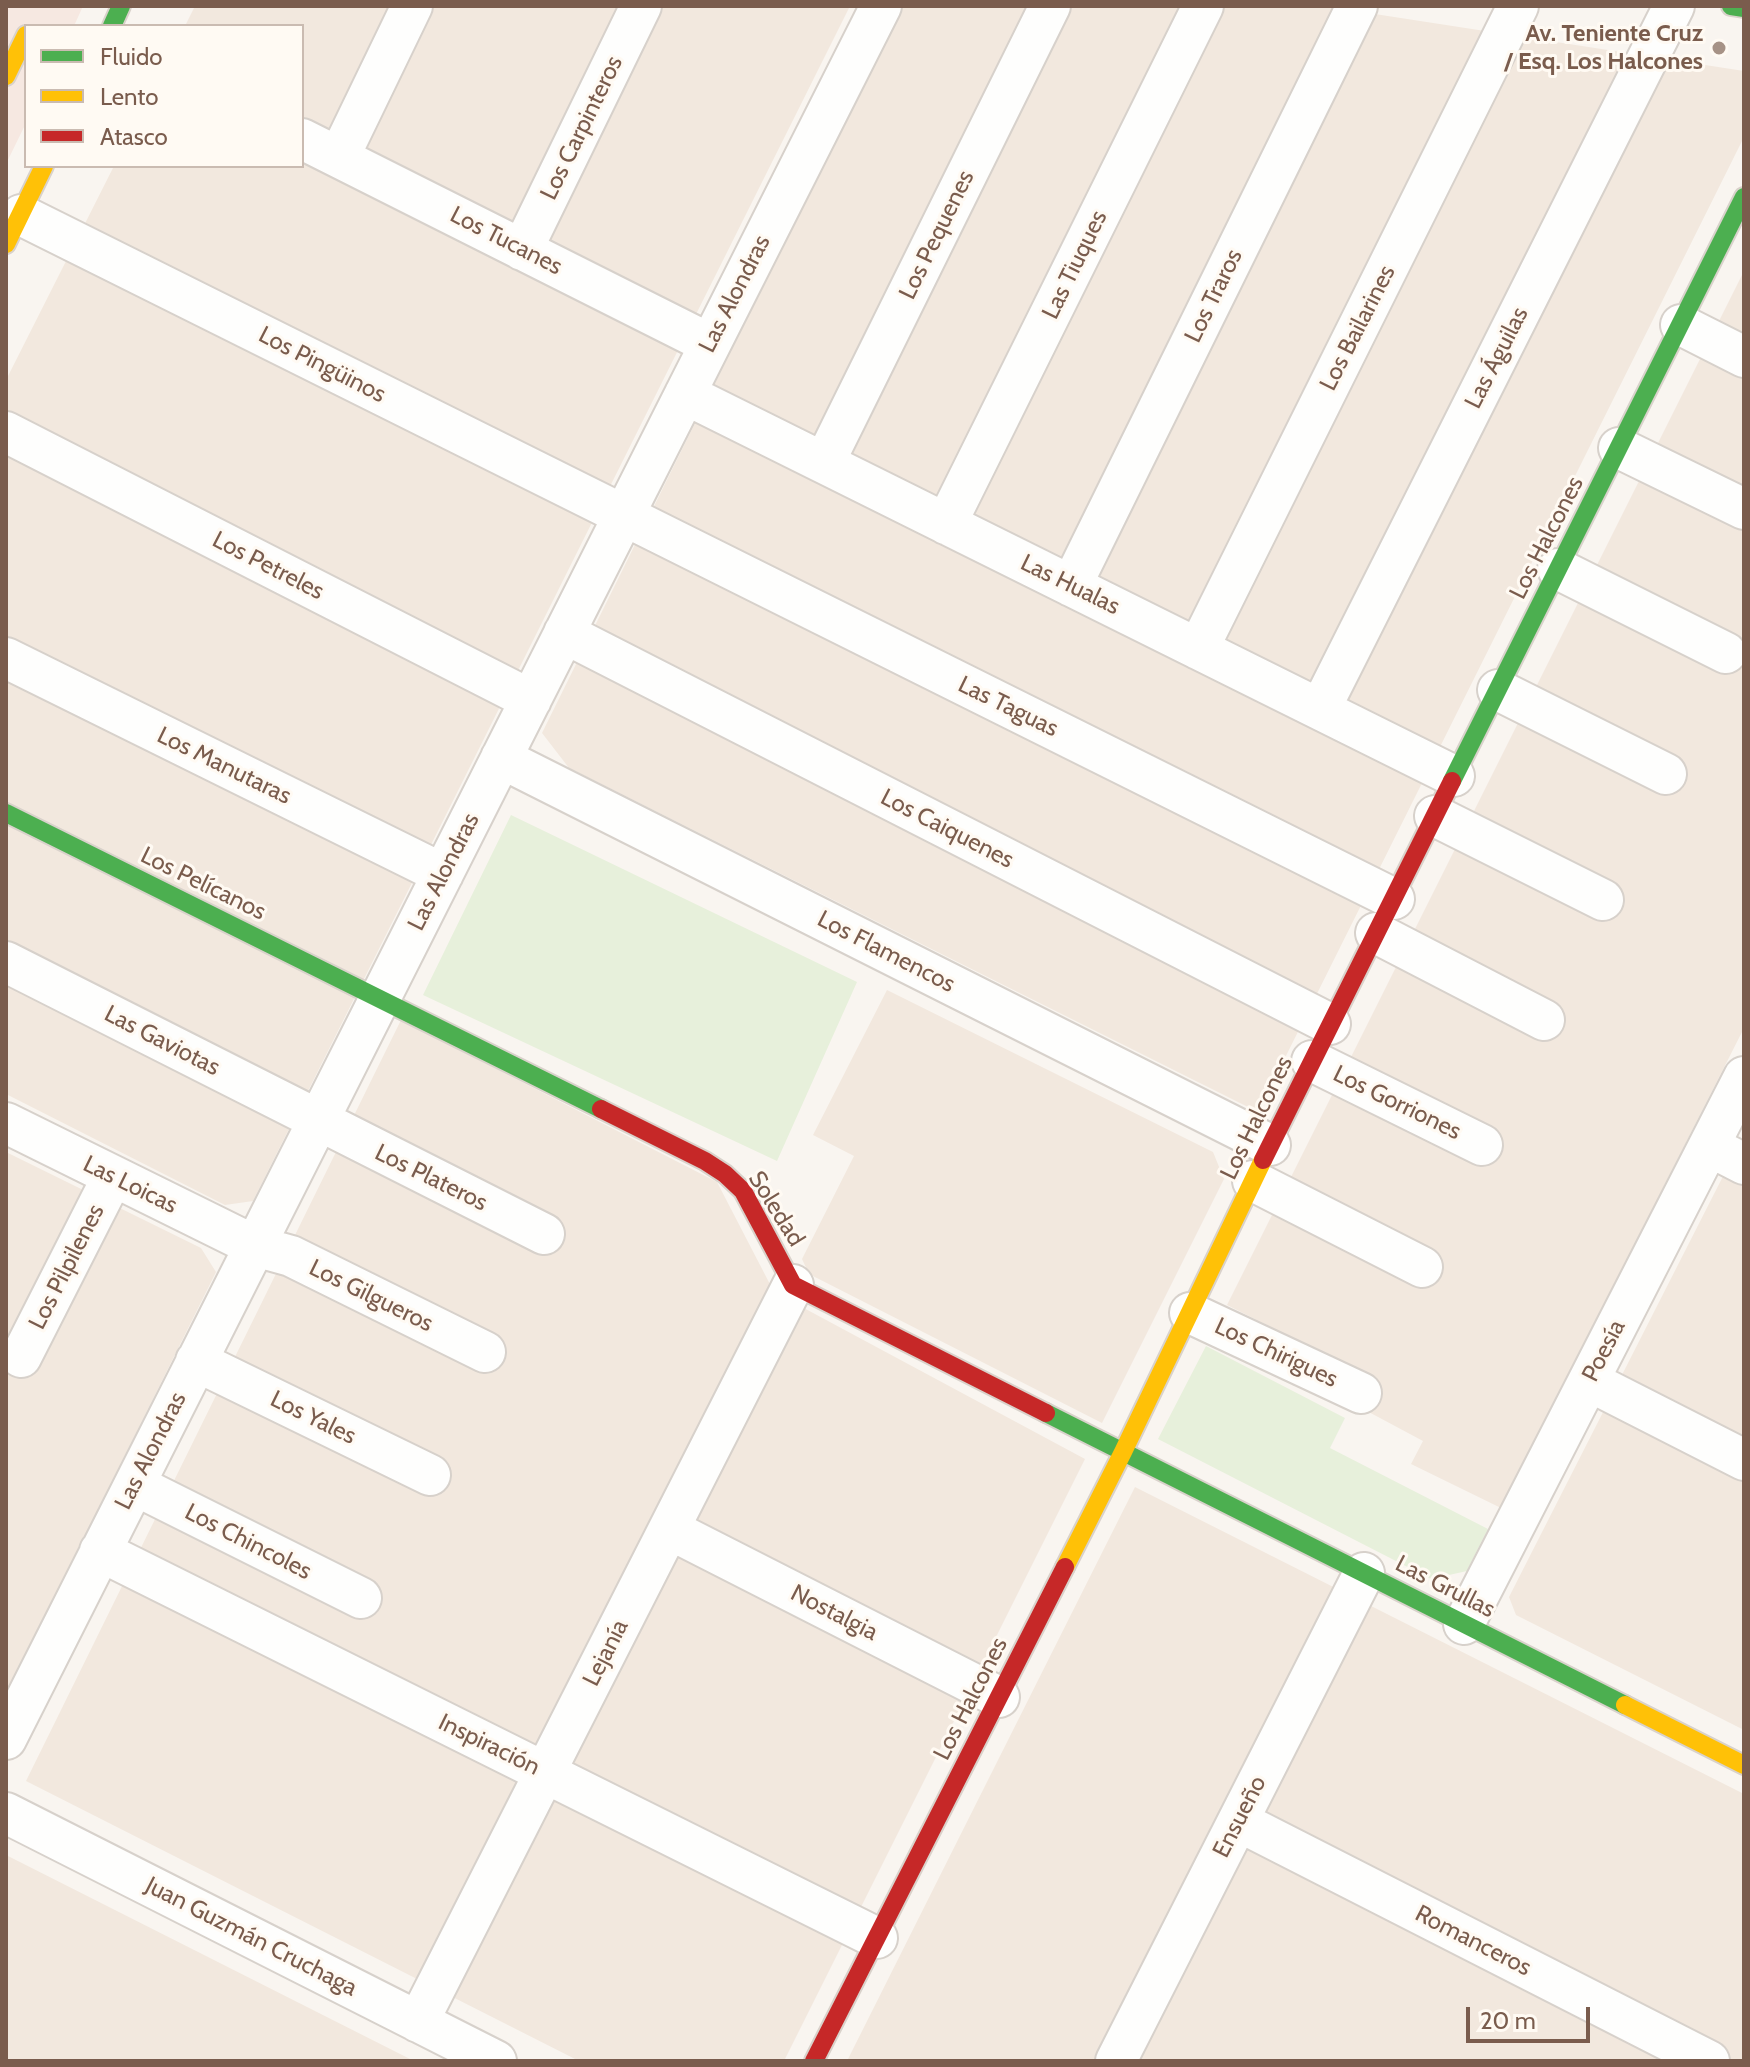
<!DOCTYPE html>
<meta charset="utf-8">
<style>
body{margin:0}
#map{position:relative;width:1750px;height:2067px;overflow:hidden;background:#f9f5f0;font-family:Cabin,sans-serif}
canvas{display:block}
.frame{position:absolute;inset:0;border:8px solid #7a5c4d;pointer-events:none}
.legend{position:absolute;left:24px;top:24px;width:280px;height:144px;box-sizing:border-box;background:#fffaf3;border:2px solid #cabbb1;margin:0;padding:10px 14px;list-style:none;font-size:24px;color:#7a5c4d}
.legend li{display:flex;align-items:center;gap:16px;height:40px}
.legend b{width:40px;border:2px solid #cabbb1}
.scale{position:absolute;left:1466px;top:2007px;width:124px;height:36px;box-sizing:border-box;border:4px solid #7a5c4d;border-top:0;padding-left:10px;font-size:24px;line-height:28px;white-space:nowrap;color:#7a5c4d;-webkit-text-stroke:6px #fffaf3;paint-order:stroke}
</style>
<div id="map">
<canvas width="1750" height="2067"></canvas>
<div class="frame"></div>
<ul class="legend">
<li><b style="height:10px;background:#4caf50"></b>Fluido</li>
<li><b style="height:10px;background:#ffc107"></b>Lento</li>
<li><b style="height:10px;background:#c62828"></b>Atasco</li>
</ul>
<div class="scale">20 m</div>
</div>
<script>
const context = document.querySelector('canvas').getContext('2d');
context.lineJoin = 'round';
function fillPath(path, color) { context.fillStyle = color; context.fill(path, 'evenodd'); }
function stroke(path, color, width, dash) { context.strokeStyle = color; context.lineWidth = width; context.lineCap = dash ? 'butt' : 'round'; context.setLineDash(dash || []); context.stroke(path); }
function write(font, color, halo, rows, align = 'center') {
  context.font = font + ' Cabin,sans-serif'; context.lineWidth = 6; context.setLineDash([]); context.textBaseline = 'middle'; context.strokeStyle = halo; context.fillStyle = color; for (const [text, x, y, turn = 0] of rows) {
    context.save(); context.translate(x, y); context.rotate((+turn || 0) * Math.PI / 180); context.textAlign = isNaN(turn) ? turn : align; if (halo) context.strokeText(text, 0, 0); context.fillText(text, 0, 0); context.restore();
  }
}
const residential = new Path2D(`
 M195,6H850L253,1201L225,1205L6,1094V380L114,166H302V26H185Z
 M901,6H1323L1744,71V137L1258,1112L569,768L542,733Z
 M1744,271V1028L1501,1508L1411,1464L1423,1441L1365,1410L1380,1382L1227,1305Z
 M887,990L1213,1152L1224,1179L1102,1423L809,1274L802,1259L854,1156L813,1135Z
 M401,1020L717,1182L774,1292L1085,1459L784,2061H579L26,1781Z
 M1744,1135V1730L1516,1615L1509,1597Z
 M6,1152L201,1248L216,1272L6,1695Z
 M1135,1487L1744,1794V2061H847Z
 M6,1855L414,2061H6Z`);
const commercial = new Path2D(`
 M6,6H83L74,26H26V123L6,164Z`);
const green = new Path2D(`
 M511,815L857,982L777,1161L423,995Z
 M1206,1346L1345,1418L1330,1448L1488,1529L1467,1571L1431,1579L1158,1439Z`);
const street = new Path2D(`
 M302,139L710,344
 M339,157L412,6
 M21,215L1394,899
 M522,250L641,6
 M1681,325L1744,357
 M685,394L1454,776
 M6,432L531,700
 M1619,448L1744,509
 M824,463L1050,6
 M946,524L1203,6
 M1558,569L1726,653
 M1071,586L1357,6
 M564,633L1330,1024
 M1198,649L1518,6
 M6,658L443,874
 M1498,690L1666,774
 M1320,709L1674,6
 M501,758L1270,1145
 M1435,816L1603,900
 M1376,933L1544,1020
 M6,962L544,1234
 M1312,1061L1482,1145
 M6,1123L255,1246L291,1256L485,1352
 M1709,1146L1744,1164
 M1253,1181L1422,1267
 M1190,1313L1361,1393
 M21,1357L113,1176
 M196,1361L430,1475
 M1589,1381L1744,1460
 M135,1485L361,1598
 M669,1529L999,1697
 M100,1551L877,1938
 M1464,1624L1744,1077
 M6,1739L881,6
 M6,1813L496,2061
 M1238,1821L1709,2061
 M418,2022L793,1285
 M1116,2061L1364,1573`);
const fast = new Path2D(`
 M1731,6L1744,8
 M112,26L121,6
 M1452,781L1744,197
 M6,813L601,1109
 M1046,1413L1625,1705`);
const slow = new Path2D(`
 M6,76L26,35
 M6,244L44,166
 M1065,1567L1123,1452L1263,1160
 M1625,1705L1744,1765`);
const jam = new Path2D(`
 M601,1109L705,1161L725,1174L743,1191L793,1285L1046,1413
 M1263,1160L1452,781
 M814,2061L1065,1567`);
const markers = [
 [1719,48,8,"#a69286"]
];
const poiNames = [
 ["Av. Teniente Cruz",1703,34],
 ["/ Esq. Los Halcones",1703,62]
];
const streetNames = [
 ["Los Carpinteros",582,128,-64],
 ["Los Pequenes",937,235,-64],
 ["Los Tucanes",506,241,27],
 ["Las Tiuques",1075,265,-64],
 ["Las Alondras",735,294,-63],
 ["Los Traros",1214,296,-64],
 ["Los Bailarines",1358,328,-63],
 ["Las Águilas",1497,358,-63],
 ["Los Pingüinos",322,365,27],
 ["Los Halcones",1547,538,-63],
 ["Los Petreles",268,566,27],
 ["Las Hualas",1070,585,26],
 ["Las Taguas",1008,707,26],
 ["Los Manutaras",224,766,26],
 ["Los Caiquenes",947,829,27],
 ["Las Alondras",444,872,-63],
 ["Los Pelícanos",203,884,26],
 ["Los Flamencos",886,952,27],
 ["Las Gaviotas",162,1041,27],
 ["Los Gorriones",1397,1103,26],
 ["Los Halcones",1257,1118,-64],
 ["Los Plateros",431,1178,26],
 ["Las Loicas",130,1185,26],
 ["Soledad",776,1209,58],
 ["Los Pilpilenes",67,1267,-63],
 ["Los Gilgueros",371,1296,26],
 ["Poesía",1604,1351,-63],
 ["Los Chirigues",1276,1353,25],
 ["Los Yales",313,1418,26],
 ["Las Alondras",151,1451,-63],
 ["Los Chincoles",248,1542,27],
 ["Las Grullas",1445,1587,27],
 ["Nostalgia",834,1613,27],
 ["Lejanía",606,1653,-63],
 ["Los Halcones",971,1699,-63],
 ["Inspiración",489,1745,26],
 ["Ensueño",1240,1817,-63],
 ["Juan Guzmán Cruchaga",251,1937,27],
 ["Romanceros",1473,1941,27]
];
fillPath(residential, '#f2e8de');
fillPath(commercial, '#f6e8e1');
fillPath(green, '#e7f0db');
stroke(street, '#d7d1cb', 44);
stroke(fast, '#d9d2cb', 22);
stroke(slow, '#d9d2cb', 22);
stroke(jam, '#d9d2cb', 22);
stroke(street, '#fefefd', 40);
stroke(fast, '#4caf50', 18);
stroke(slow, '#ffc107', 18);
stroke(jam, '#c62828', 18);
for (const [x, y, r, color] of markers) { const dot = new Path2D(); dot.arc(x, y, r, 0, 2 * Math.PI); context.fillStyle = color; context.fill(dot); stroke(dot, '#fffaf3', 3); }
write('bold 24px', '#7a5c4d', '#fffaf3', poiNames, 'right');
write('24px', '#7a5c4d', '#fffaf3', streetNames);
</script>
